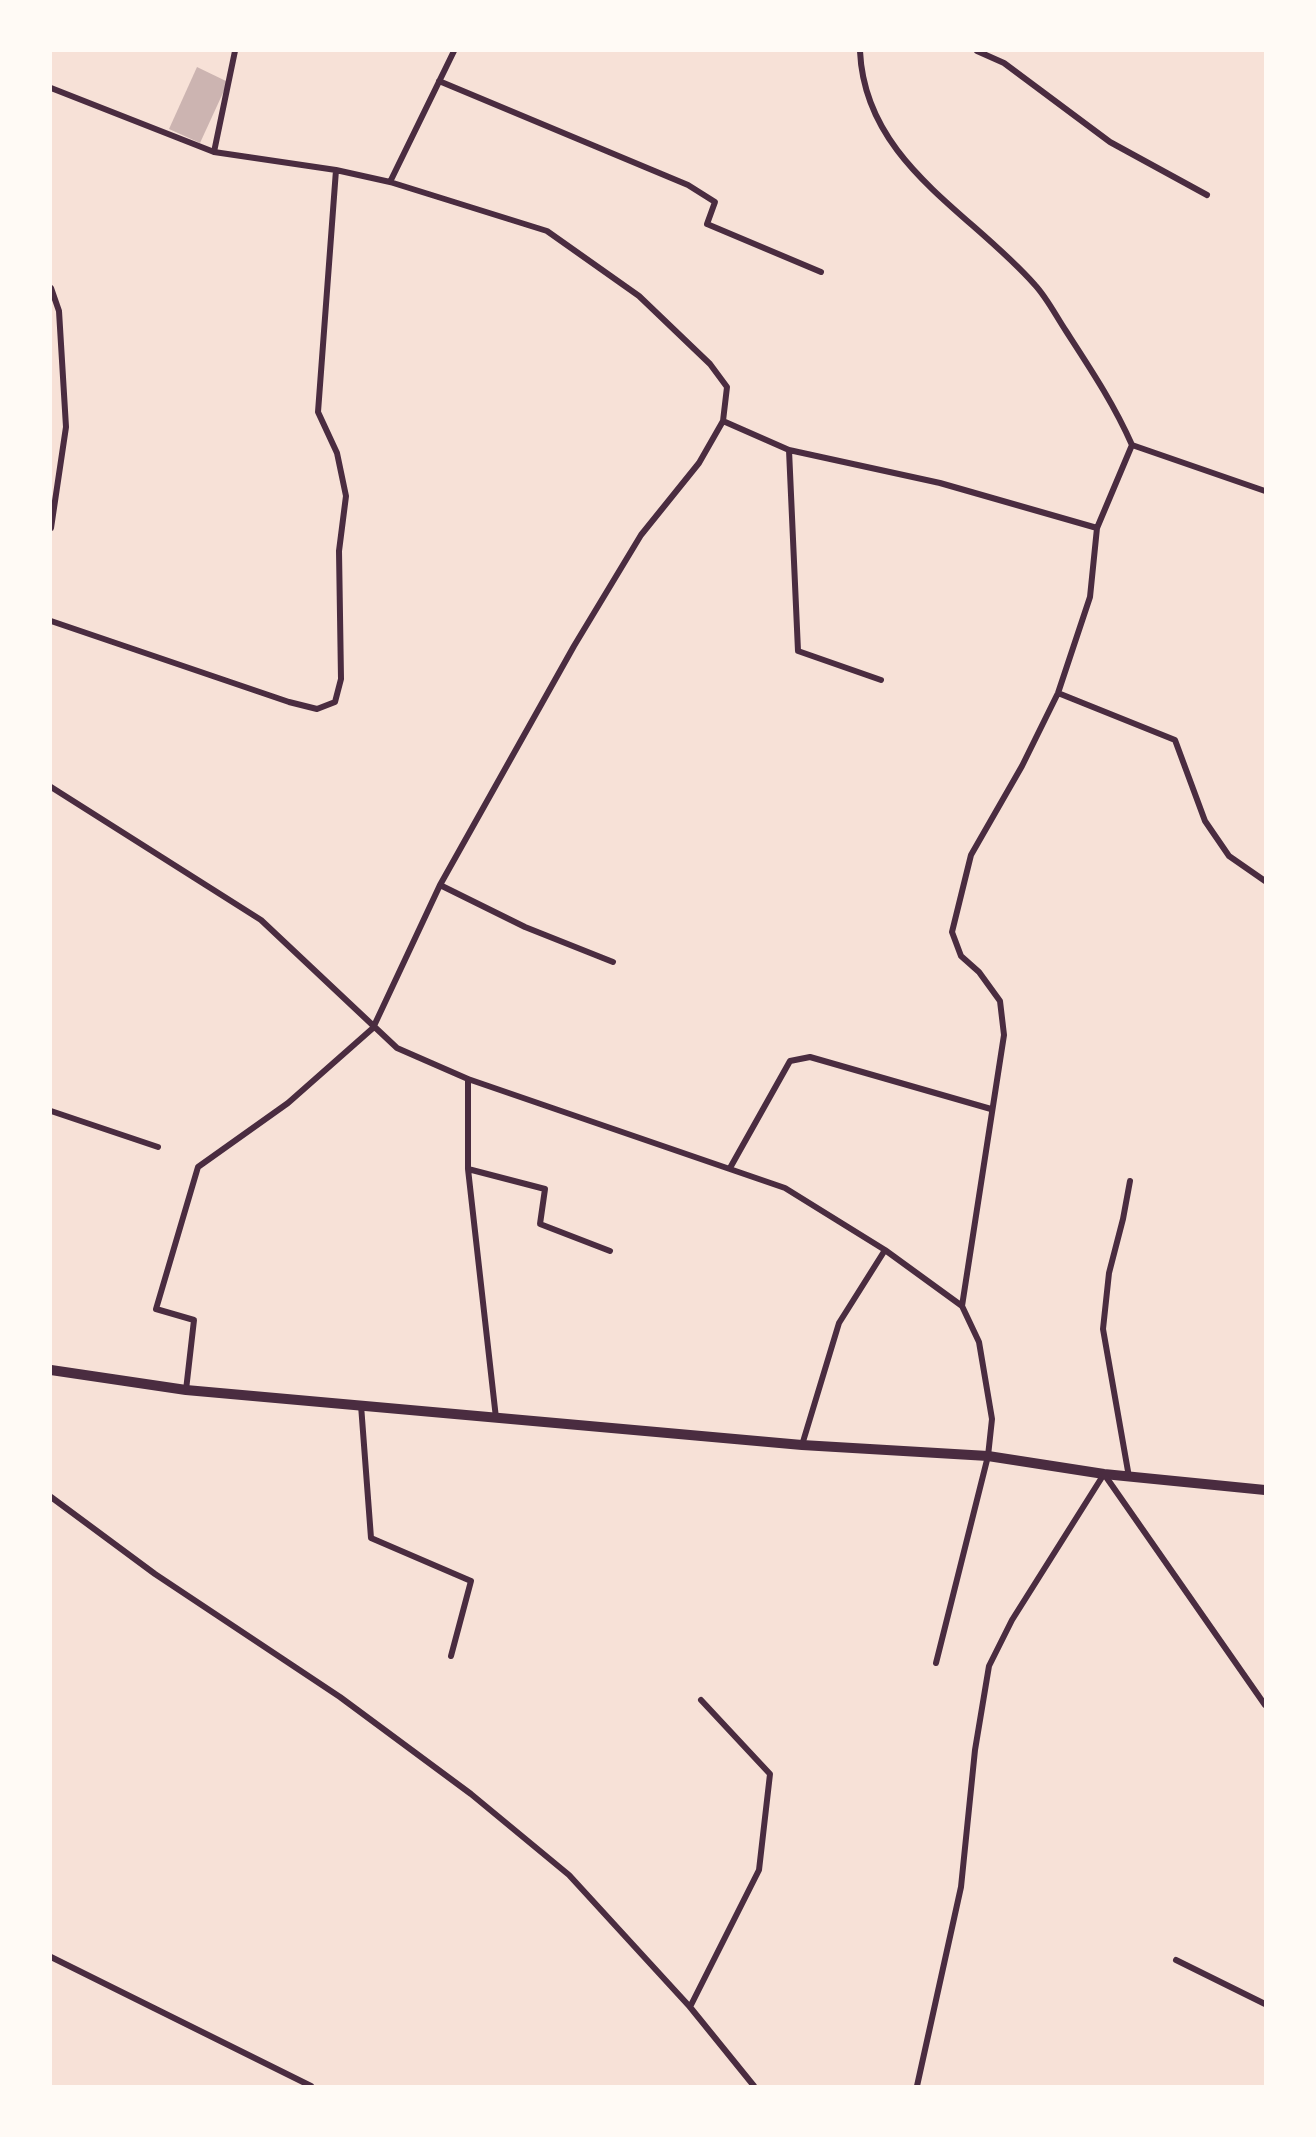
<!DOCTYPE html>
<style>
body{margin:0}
#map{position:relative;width:1316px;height:2137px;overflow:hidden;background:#f7e1d7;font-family:Merriweather,serif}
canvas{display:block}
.frame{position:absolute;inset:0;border:52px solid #fffaf5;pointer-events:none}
</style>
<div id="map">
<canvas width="1316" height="2137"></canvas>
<div class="frame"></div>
</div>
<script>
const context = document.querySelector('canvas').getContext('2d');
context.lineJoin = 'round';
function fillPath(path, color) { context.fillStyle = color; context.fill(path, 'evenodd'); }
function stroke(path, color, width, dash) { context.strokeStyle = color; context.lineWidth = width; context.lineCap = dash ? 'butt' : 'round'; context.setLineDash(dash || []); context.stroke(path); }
const building = new Path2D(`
 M197,67L228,82L200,143L169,129Z`);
const minor = new Path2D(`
 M860,51C865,162 970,211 1035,285C1047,298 1056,316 1066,331C1090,368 1114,404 1132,445L1097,528L1090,597L1058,693L1022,766L971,855L952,932L961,956L979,972L1000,1001L1004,1035L962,1306L979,1342L992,1419L988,1456L936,1663
 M977,51L1004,63L1110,142L1207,195
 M439,81L688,185L715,202L707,224L821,272
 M51,88L214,152L336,170L390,182L547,231L639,296L710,364L727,387L723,421L699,463L641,535L574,646L440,885L373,1028L288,1103L198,1167L156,1309L194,1320L186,1390
 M214,152L235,51
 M390,182L454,51
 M51,288L59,311L66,427L51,528
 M723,421L789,450L940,483L1097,528
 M1132,445L1265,491
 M789,450L798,651L881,680
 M51,621L289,702L317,709L335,702L341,679L339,551L346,496L337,453L318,412L336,170
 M1058,693L1175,740L1205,821L1229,856L1265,881
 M51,787L261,920L397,1048L468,1079L785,1188L885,1250L962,1306
 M440,885L525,927L613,962
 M468,1079V1169L545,1189L540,1224L610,1251
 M51,1111L158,1147
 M730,1168L790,1061L810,1057L991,1109
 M468,1169L496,1418
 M361,1405L371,1538L471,1581L451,1656
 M802,1445L839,1323L885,1250
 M1129,1477L1103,1329L1109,1273L1123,1219L1130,1181
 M51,1497L155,1574L340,1697L471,1794L569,1875L690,2007L754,2086
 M51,1957L311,2086
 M1176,1960L1265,2004
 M690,2007L759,1870L770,1774L701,1700
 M917,2086L961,1887L975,1750L989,1666L1012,1620L1104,1474L1265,1705`);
const tertiary = new Path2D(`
 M51,1370L186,1390L802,1445L988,1456L1104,1474L1265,1490`);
fillPath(building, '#ccb4b1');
stroke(minor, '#4a2c40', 6);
stroke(tertiary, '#4a2c40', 10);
</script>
